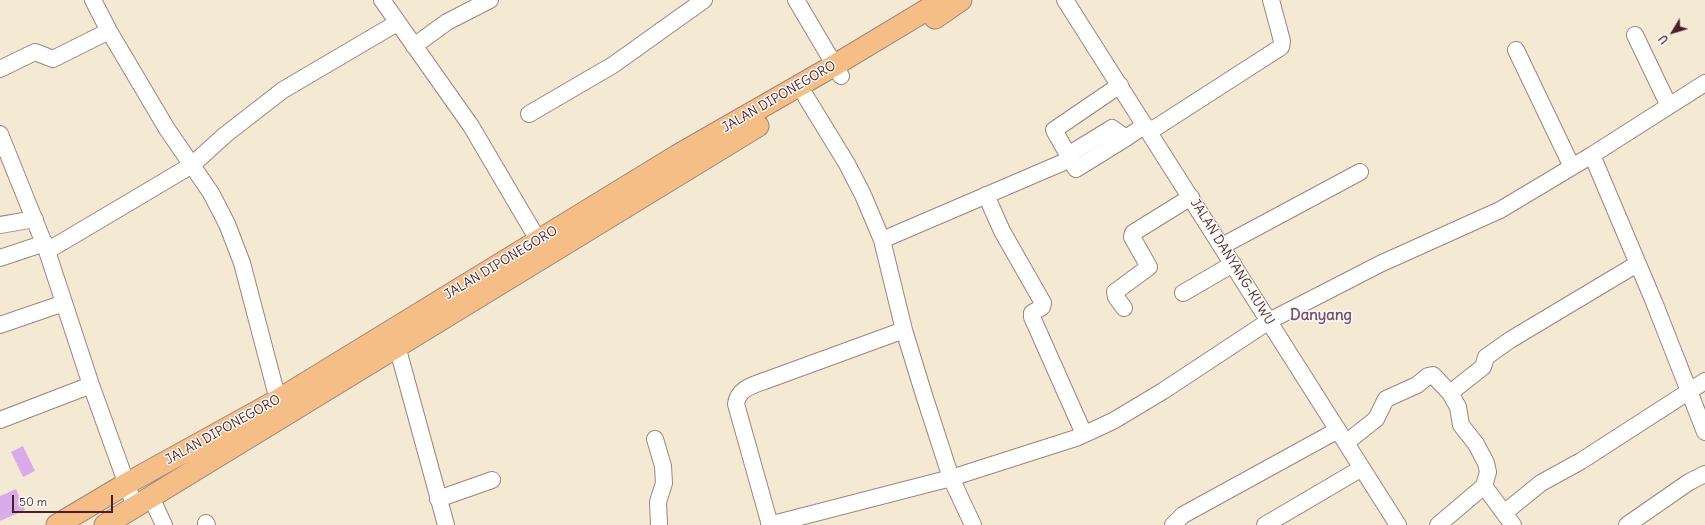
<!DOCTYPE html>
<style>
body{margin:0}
#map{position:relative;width:1705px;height:525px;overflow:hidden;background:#f4e9d2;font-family:Delius,sans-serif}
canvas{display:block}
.north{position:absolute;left:1653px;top:12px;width:40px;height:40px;-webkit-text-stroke:3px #fdfcf7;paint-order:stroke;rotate:232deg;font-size:11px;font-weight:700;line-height:16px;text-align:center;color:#4a1f2b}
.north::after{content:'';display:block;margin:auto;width:14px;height:18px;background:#4a1f2b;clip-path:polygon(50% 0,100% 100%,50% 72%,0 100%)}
.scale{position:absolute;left:12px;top:495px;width:101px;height:18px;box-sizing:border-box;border:2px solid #4a1f2b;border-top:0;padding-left:5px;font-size:12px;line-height:14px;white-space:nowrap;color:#4a1f2b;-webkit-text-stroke:3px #fdfcf7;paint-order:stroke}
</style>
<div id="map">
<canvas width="1705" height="525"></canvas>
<div class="north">U</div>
<div class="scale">50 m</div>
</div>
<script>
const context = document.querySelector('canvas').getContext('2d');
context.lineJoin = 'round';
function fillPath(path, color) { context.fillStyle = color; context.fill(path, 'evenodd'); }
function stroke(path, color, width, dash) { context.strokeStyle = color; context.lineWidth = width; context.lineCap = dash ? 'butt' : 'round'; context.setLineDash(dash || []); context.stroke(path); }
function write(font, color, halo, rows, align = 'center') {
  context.font = font + ' Delius,sans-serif'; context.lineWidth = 3; context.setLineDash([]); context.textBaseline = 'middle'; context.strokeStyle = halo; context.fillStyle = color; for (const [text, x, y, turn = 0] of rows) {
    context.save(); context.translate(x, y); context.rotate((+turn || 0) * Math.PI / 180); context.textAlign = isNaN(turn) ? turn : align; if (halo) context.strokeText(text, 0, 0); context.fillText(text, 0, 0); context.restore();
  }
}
const building = new Path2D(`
 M23,446L35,471L23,477L11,452Z
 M16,489L25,510L0,521V496Z`);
const minor = new Path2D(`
 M93,0L109,31L167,129L211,193L227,224L242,263L278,400
 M382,0L471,126L544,250
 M796,0L841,76
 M1065,0L1398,525
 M1635,35L1669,106
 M414,46L447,22L490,0
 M1516,50L1572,167
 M0,69L35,52L53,59L109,31
 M1120,85L1054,130L1076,169L1126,138
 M806,97L847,164L863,195L882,240L904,330L924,395L951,478L973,525
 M529,114L613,65L704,0
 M1149,132L1281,47L1282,41L1271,0
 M0,134L47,251L91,385L135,507
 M1068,155L1112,128L1126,138L1145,125
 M1592,155L1654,302L1705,432
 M986,195L1002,231L1043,303L1042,307L1032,313V317L1084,434
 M0,225L35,219
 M882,240L1071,159
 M1222,246L1360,172
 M47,251L192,165L225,135L283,90L397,23
 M0,258L45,243
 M1183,293L1233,264
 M1124,308L1116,297L1115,292L1149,267L1132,237L1133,233L1191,197
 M0,325L64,303
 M394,335L446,525
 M1450,393L1483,367L1486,357L1510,340L1637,264
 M0,420L91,385
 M655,439L663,466L664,483L658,502L659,525
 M1347,442L1376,419L1386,399L1417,385L1428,376L1433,375L1450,393L1458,407L1461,425L1476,444L1486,463L1488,472L1484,486L1438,525
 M1484,486L1513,525
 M151,497L164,525
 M438,499L492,480
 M1504,513L1541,483L1581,461L1705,381
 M206,523L207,525
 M769,525L951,478L1076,438L1113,421L1163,391L1269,321L1380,264L1500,210L1592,155L1705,83
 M770,525L736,404C738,388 754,385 767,380L904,330
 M1173,525L1183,515L1338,430
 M1265,525L1362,468
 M1627,525L1689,482L1705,474`);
const major = new Path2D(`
 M935,18L961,0
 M57,525L126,484L278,400L678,155L835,65L943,0
 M105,525L758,126`);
const streetNames = [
 ["JALAN DIPONEGORO",779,97,-30],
 ["JALAN DANYANG-KUWU",1232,262,58],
 ["JALAN DIPONEGORO",501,263,-31],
 ["JALAN DIPONEGORO",223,430,-29]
];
const quarterNames = [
 ["Danyang",1321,316]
];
fillPath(building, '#daabeb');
stroke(minor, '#9f847e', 18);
stroke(major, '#9f847e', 23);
stroke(minor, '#fff', 16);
stroke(major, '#f6be87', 21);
write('13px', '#4a1f2b', '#fdfcf7', streetNames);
write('bold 15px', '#7c506e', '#fdfcf7', quarterNames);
</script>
